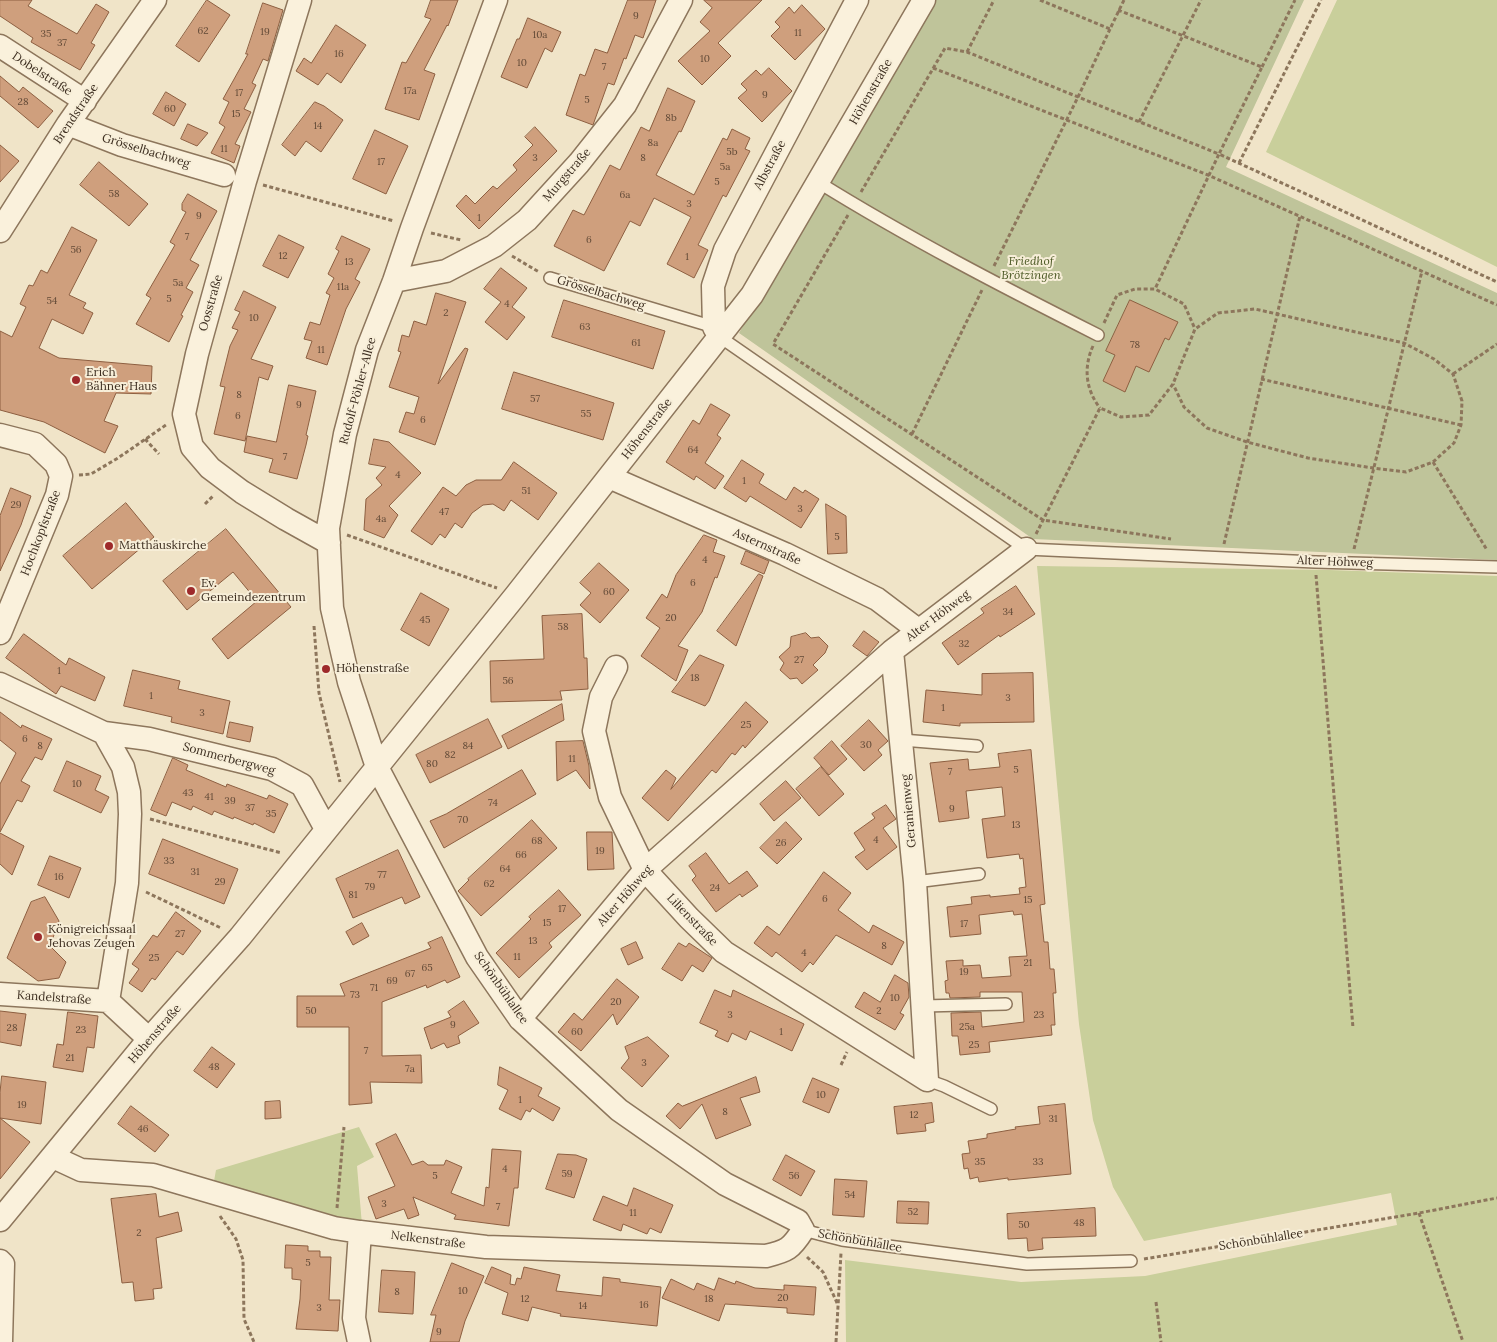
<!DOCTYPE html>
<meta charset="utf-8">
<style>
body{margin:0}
canvas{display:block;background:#f0e4c8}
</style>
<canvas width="1497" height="1342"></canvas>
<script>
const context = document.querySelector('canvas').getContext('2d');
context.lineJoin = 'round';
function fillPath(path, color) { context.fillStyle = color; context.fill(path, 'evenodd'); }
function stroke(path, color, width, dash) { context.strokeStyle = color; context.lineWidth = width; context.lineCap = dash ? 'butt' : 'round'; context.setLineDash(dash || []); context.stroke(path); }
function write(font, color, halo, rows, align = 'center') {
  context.font = font + ' Lora,serif'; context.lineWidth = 4; context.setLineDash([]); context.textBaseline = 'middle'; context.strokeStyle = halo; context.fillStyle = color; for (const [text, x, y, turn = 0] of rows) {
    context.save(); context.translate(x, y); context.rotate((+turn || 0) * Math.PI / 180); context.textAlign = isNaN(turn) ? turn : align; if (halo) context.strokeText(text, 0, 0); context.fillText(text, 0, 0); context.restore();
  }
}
const green = new Path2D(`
 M1337,0H1497V267L1266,152Z
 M1037,566L1329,570L1497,576V1342H846L845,1260L1021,1282L1145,1276L1397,1225L1391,1193L1144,1241L1113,1187L1093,1120L1079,1024Z
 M359,1127L374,1157L357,1166L362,1225L214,1181L216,1170Z`);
const cemetery = new Path2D(`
 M933,0H1304L1226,167L1497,293V560L1033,539L739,333Z`);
const building = new Path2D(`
 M0,0H32L28,6L77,34L96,4L109,12L91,43L95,45L80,70L31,42L33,38L0,16Z
 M207,0L230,15L199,62L176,46Z
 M431,0H458L448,26L447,25L424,70L435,74L419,120L385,109L402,62L406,63L431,19L425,17Z
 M628,0H656L643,38L635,35L626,59L624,58L614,85L608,83L593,125L566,115L580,74L585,76L595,49L607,53Z
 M704,0H762L718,43L731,56L702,85L678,61L710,31L700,22L712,8Z
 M263,3L283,10L268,61L263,59L252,83L256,85L244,109L251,112L235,144L240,146L234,163L211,153L225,127L219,123L229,102L223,99L248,54H246Z
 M802,5L825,29L795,60L771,36L780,27L775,22L789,7L794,13Z
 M528,18L561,32L552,52L545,48L527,88L501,77L517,39H519Z
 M336,25L366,45L341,83L327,73L318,85L296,71L304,58L311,63Z
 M769,68L792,91L762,122L738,98L747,90L741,84L756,70L761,75Z
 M0,76L19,92L23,87L53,111L38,128L0,96Z
 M668,88L695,101L681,132L679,131L656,175L694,195L723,138L727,140L732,129L750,138L745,149L750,151L726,197L723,195L698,245L708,250L694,278L667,264L691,217L654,198L640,226L630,221L604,271L554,246L573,210L584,215L610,165L620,170L641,127L649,131Z
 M166,92L186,104L174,126L153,114Z
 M315,102L324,106L343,120L321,152L306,141L295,156L282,145Z
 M188,124L208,133L197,146L181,139Z
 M535,127L557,151L479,229L456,206L466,195L475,204L493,186L497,189L517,170L513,165L533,145L525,137Z
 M375,130L408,146L386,194L353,179Z
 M0,145L19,161L0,182Z
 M99,162L148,204L129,226L80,185Z
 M188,194L217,211L190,260L199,265L186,288L193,292L181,315L183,316L169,342L136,324L151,298L146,295L175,245L170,242L186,212L182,210V204Z
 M72,227L97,240L69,295L86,303L83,308L93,313L83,334L52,319L39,348L59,358L152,366L151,394L116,393L104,421L118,426L105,453L44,422L0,410V331L12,337L26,307L20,304L29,285L33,286L41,270L47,273Z
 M279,235L304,247L288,278L263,266Z
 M342,236L370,249L355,279L360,282L346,309L327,365L306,358L312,341L304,339L310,322L320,325L330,295L326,293L334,278L328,274L339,251L336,249Z
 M501,268L527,288L512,307L525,317L507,340L485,322L501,302L484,289Z
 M244,291L276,307L251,359L273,366L268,380L259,377L245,441L214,434L225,387L220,386L230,346L238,330L232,328L240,312L235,310Z
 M436,293L466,302L438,384L465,348L468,349L435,445L399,432L406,412L414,414L419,397L389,387L401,352L398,351L402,335L409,337L414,321L426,325Z
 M564,300L665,331L653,369L552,337Z
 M1130,300L1178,322L1169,340L1165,338L1149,372L1136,366L1125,392L1103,381L1115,355L1106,351Z
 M514,372L614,403L603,440L502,409Z
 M289,385L316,391L306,435L308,436L306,445L297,479L269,472L273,459L244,452L247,436L276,442Z
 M711,404L730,415L717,435L721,438L705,463L724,476L715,489L696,476L694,480L666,462L693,420L699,424Z
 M374,439L389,442L421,473L389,506L398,515L384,538L364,530L366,499L382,485L376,478L386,467L369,464Z
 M742,460L764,474L759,483L786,500L794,487L803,493L805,490L819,499L801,528L750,496L746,502L724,488Z
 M514,462L557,493L538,520L511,500L504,511L493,504L483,505L472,513L462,528L455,523L445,538L440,534L432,545L411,531L443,487L456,496L466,485L476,480H501Z
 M11,488L31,496L21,525L0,571V516Z
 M126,503L154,537L92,589L63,556Z
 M826,504L846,516L847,553L828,554Z
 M226,529L291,607L228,659L212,639L257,601L233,572L187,610L163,581Z
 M704,535L717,540L713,552L725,556L717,578L715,577L702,612L678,646L688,650L676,681L641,656L660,628L646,618L662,594L667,598L676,575Z
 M746,551L769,561L764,574L741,564Z
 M599,563L629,590L600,623L580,605L591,593L580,583Z
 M759,574L763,576L736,646L717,631Z
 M1016,586L1035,614L1000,637L999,635L958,665L942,643L984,613L981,609Z
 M421,593L449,609L429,646L401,630Z
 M582,614L584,658H587L588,689L560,691L562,700L491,702L490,661L544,659L542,616Z
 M864,631L879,642L867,656L853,646Z
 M806,633L811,638L819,637L828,646L825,653L813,665L818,670L802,684L797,678L790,679L780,670L784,663L779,657L790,647L791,637Z
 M24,634L66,665L69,658L105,677L95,701L61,686L56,694L6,658Z
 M700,655L724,665L709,701L705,706L672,692Z
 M133,670L180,681L178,689L230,701L223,734L171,722L172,717L124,706Z
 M1033,673L1034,722L960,723V726L923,722L926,690L982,695V674Z
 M746,702L768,722L745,748L743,745L735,755L732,753L716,773L712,770L668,821L642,798L666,770L676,778L671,789Z
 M562,704L564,720L508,749L502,736Z
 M0,712L21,728L22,725L52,739L42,760L35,757L21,781L30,786L22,802L17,800L0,832V784L16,753L0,740Z
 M488,719L502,747L430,783L416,755Z
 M869,720L888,741L878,750L882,755L864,771L841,746Z
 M230,722L253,727L250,742L227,737Z
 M583,741L589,766L590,789L576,770L557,781L556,742Z
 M832,741L847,759L829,775L814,758Z
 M1031,750L1045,904L1040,905L1044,942H1048L1050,969H1054L1056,993H1053L1055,1025H1051L1052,1035L989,1042L990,1052L960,1055L958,1036H952L951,1013L981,1012L982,1027L1024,1022L1022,992H980V997L950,998L949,993H946L945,981L948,980L946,961L963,960V966L980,965L982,978L1011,976L1009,957L1027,956L1022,914L1014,915L1013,911L979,915L981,934L950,937L947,907L972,904L971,897L990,895V897L1020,894L1019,888L1026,887L1023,858L1020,859L1019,854L987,858L982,819L1005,816L1002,787L966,791L969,818L939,822L930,763L968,759L969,770L1000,767L998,754Z
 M173,758L188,765L186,770L226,787L227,784L267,799L269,795L288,804L274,833L254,823L253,825L234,817L233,819L214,811L212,815L193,806L191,810L172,802L166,816L151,810Z
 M67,761L101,776L95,790L109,797L101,813L54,791Z
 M821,767L844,794L819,816L796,789Z
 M522,770L536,794L444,848L430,821L446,814Z
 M786,781L801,798L774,821L760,804Z
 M886,805L896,819L883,828L897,847L867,870L855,857L865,850L854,833L875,818L872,814Z
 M532,820L557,848L481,916L458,891L469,880L468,879Z
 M786,822L802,839L777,864L760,848Z
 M587,832H612L614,869L588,870Z
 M0,833L24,846L12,875L0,864Z
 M163,839L238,869L224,904L149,874Z
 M398,850L420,897L405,904L402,897L353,918L336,879Z
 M706,853L729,884L747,871L758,886L742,897L740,894L716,912L692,880L696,876L689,866Z
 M50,856L81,868L69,898L38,885Z
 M824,872L851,893L838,910L869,933L873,925L904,942L892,965L836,935L813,965L810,962L802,972L776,952L772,957L754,943L767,926L779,935Z
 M559,890L581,915L549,943L552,947L519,978L496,953L531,919L529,917Z
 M45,897L59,921L50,946L66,962L59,978L38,981L7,958L31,902Z
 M176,912L201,931L183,955L177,951L155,980L152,978L142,992L129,983L139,969L132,964L153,935L157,937Z
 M362,923L369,936L353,945L346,932Z
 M442,937L460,977L447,983L445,980L427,988L426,985L382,1002V1056L421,1055L422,1083L370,1082L372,1103L349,1105V1027H297V996H345L340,984L431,948L428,943Z
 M636,942L643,958L628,965L621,949Z
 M679,943L686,947L689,943L712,958L703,972L692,965L682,981L662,969Z
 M895,975L908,983L909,997L900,1013L904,1015L895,1030L855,1007L864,992L880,1002Z
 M617,979L639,997L617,1025L613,1014L581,1051L558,1032L574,1013L582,1020Z
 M715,990L731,997L733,990L804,1024L792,1051L750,1031L746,1040L732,1033L728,1042L715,1036L718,1031L700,1023Z
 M464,1001L479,1023L458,1036L460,1043L447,1048L444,1043L431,1049L424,1028L451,1017L448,1012Z
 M0,1011L26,1014L21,1046L0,1042Z
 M68,1012L98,1016L94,1048L87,1047L83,1072L53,1067L57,1044L63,1045Z
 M648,1037L669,1056L642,1087L621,1068L629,1058L625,1047Z
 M212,1047L235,1064L217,1088L194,1071Z
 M500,1067L542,1088L538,1096L560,1108L553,1121L532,1108L530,1112L526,1110L521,1120L499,1109L508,1090L498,1085Z
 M2,1076L46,1082L41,1124L0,1118L30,1142L0,1179V1093Z
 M756,1077L760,1092L740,1098L751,1125L716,1139L702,1104L680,1129L666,1116L678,1103L682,1106Z
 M813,1078L839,1089L829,1113L803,1102Z
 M280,1101L281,1118L265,1119V1102Z
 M932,1103L934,1122L925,1124L926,1131L897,1134L894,1107Z
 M1065,1104L1071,1174L1008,1180V1178L979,1182L978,1177L970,1179L968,1168L964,1169L962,1154L970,1153L968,1141L987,1138V1134L1016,1129L1015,1127L1040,1124L1038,1107Z
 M131,1106L169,1135L155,1152L118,1124Z
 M396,1134L412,1165L423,1161L428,1165H444L446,1160L462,1167L451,1193L484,1206L486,1187L489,1188L492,1149L521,1151L518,1188H514L509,1226L454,1219L456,1215L413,1197L419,1215L408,1219L404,1209L376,1219L368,1197L395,1186L376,1144Z
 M558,1154L576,1155L587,1159L574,1198L546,1189Z
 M786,1155L815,1171L801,1196L773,1180Z
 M835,1179L867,1181L864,1217L833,1215Z
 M634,1188L673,1205L661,1233L650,1228L647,1234L623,1224L621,1231L593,1220L603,1196L627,1206Z
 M156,1194L159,1217L178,1212L182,1231L156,1238L162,1288L153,1289L154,1299L135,1301L133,1282L122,1283L111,1199Z
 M898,1201L929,1202L928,1224L897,1223Z
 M1095,1208L1096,1236L1042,1238L1043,1249L1028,1251L1027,1238L1008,1239L1007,1214Z
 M286,1245L308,1246V1251H320V1257H331L329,1300H340L338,1331L296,1329L300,1299L301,1280L292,1279V1268H285Z
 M452,1263L484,1276L465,1321L459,1342H430L436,1315H431Z
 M492,1267L511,1275L510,1284L515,1285L517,1278L521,1279L524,1267L560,1275L556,1291L602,1296L603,1277L620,1279V1282L661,1287L657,1326L560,1316L561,1314L532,1307L528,1321L502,1314L508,1293L485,1283Z
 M382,1270L415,1272L413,1314L379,1312Z
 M719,1278L735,1284L736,1281L755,1288L784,1290V1285L816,1287L814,1315L787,1313V1308L725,1304L719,1321L662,1298L671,1279L694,1290L697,1283L714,1290Z`);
const path = new Path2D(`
 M1040,0L1110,29L1124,0
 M1118,10L1262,67L1219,154L1497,282
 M967,52L994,0
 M1262,67L1295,0
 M933,68L1208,175L1497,305
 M1139,122L1201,0
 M1239,163L1321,0
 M263,185L394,221
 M861,192L945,48L967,52L1219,154L1155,289
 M848,215L773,344L1043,520L1171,539
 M431,233L461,240
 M512,256L539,272
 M994,266L1078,97L1110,29
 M1104,323L1117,295L1135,289H1155L1184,304L1195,329
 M1093,346C1083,368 1086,390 1100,408
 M1453,374L1497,344
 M1261,379L1461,425
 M912,434L982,290
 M145,439L159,454
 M1433,462L1487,550
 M79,475L91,474L118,458L166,425
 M205,504L213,496
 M1036,534L1100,408L1121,417L1149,415L1173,384L1195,329L1218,313L1255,309L1404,343L1434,359L1453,374L1462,401L1461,425L1454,443L1433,462L1406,472L1373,468L1308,458L1247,442L1207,428L1184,407L1173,384
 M347,535L497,588
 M1224,544L1300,216
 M1354,549L1422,271
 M1316,575L1353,1028
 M314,626L319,693L340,782
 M150,819L282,853
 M146,892L221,928
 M841,1065L847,1052
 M337,1208L344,1127
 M1419,1213L1463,1342
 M220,1216L236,1239L243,1260L244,1319L254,1342
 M807,1257L823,1272L838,1305
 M1144,1259L1419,1213L1497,1198
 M1156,1302L1161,1342
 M836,1342L841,1253`);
const service = new Path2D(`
 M818,182C908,238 1003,287 1098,335
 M550,278L714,327
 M720,337L1026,549L1315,562L1497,567
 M902,740L977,746
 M915,882L979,874
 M923,1006L1006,1004
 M927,1080L944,1086L991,1109
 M803,1230L842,1240L1027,1264L1131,1261`);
const minor = new Path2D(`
 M300,0L245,181L197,354L184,414L192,447L210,468L242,492L286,519L329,543
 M0,46L85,101
 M68,124L122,145L224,175
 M0,231L68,124L155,0
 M394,281L446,271L494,246L527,220L579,163L625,105L681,0
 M720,337L714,327L713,286L725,250L857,0
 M0,435L35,444L56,464L61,476L57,495L0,633
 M609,477L785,554L877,599L918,630
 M892,651L915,882L927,1080
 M616,667L601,697L594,731L610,797L645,870L689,918L724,952L927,1080
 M0,684L104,733L123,767L129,792L130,814L127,883L108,1001L149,1039
 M104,733L149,739L272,769L302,785L326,829
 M0,994L108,1001
 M520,1019L645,870L892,651L1026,549
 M53,1157L81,1170L153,1175L334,1228L360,1232L486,1247L766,1256C787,1251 791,1249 803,1230L798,1221L725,1184L619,1110L520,1019L477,957L377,767L349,682L332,608L328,528L345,434L367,350L394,281L412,228L496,0
 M0,1220L149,1039L240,937L516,595L752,295L924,0
 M0,1261L3,1264L1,1342
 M359,1342L354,1318L360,1232`);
const markers = [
 [76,380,5,"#9e2a2b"],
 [109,546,5,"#9e2a2b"],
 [191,591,5,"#9e2a2b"],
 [326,669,5,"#9e2a2b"],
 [38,937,5,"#9e2a2b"]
];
const numberNames = [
 ["9",636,16],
 ["62",203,31],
 ["19",265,32],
 ["11",798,33],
 ["35",46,34],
 ["10a",540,35],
 ["37",62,43],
 ["16",339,54],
 ["10",705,59],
 ["10",522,63],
 ["7",604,67],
 ["17a",410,91],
 ["17",239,93],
 ["9",765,95],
 ["5",587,100],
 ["28",23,102],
 ["60",170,109],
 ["15",236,114],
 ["8b",671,118],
 ["14",318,126],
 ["8a",653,143],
 ["11",224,149],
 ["5b",732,152],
 ["3",535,158],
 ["8",643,158],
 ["17",381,162],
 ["5a",725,167],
 ["5",717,182],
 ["58",114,194],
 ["6a",625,195],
 ["3",689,204],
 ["9",199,216],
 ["1",479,218],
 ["7",187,237],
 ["6",589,240],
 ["56",76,250],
 ["12",283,256],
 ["1",687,257],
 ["13",349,262],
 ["5a",178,283],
 ["11a",343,287],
 ["5",169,299],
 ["54",52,301],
 ["4",507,304],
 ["2",446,313],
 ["10",254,318],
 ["63",585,327],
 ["61",636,343],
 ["78",1135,345],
 ["11",321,350],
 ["8",239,395],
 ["57",535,399],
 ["9",299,405],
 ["55",586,414],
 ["6",238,416],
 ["6",423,420],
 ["64",693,450],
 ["7",285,457],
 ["4",398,475],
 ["1",744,481],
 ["51",526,491],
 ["29",16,505],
 ["3",800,509],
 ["47",444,512],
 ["4a",381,519],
 ["5",837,537],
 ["4",705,560],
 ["6",693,583],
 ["60",609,592],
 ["34",1008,612],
 ["20",671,618],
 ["45",425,620],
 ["58",563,627],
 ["32",964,644],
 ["27",799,660],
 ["1",59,671],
 ["18",695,678],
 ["56",508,681],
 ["1",151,696],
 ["3",1008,698],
 ["1",943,708],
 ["3",202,713],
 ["25",746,725],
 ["6",25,739],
 ["30",866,745],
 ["8",40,746],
 ["84",468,746],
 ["82",450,755],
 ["11",572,759],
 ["80",432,764],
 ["5",1016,770],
 ["7",950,772],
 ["10",77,784],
 ["43",188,793],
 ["41",209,797],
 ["39",230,801],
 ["74",493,803],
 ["37",250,808],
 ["9",952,809],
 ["35",271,814],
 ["70",463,820],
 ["13",1016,825],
 ["4",876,840],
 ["68",537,841],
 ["26",781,843],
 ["19",600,851],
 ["66",521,855],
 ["33",169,861],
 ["64",505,869],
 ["31",195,872],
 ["77",382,875],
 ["16",59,877],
 ["29",220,882],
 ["62",489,884],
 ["79",370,887],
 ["24",715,888],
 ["81",353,895],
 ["6",825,899],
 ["15",1028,900],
 ["17",562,909],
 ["15",547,923],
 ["17",964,924],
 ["27",180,934],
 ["13",533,941],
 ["8",884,946],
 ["4",804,953],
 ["11",517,957],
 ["25",154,958],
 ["21",1028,963],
 ["65",427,968],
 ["19",964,972],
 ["67",410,974],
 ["69",392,981],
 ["71",374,988],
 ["73",355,995],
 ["10",895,998],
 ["20",616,1002],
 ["50",311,1011],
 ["2",879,1011],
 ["3",730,1015],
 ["23",1039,1015],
 ["9",453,1025],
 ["25a",967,1027],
 ["28",12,1028],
 ["23",81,1030],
 ["60",577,1032],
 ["1",781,1032],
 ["25",974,1045],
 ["7",366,1051],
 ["21",70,1058],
 ["3",644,1063],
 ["48",214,1067],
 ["7a",410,1069],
 ["10",821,1095],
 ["1",520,1100],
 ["19",22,1105],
 ["8",725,1112],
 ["12",914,1115],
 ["31",1053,1119],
 ["46",143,1129],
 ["35",980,1162],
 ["33",1038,1162],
 ["4",505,1169],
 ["59",567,1174],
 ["5",435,1176],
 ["56",794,1176],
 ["54",850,1195],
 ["3",384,1204],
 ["7",498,1207],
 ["52",913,1212],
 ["11",633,1213],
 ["48",1079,1223],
 ["50",1024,1225],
 ["2",139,1233],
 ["5",308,1263],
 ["10",463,1291],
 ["8",397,1292],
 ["20",783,1298],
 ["12",525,1299],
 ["18",709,1299],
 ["16",644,1305],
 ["14",583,1306],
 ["3",319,1308],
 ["9",439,1332]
];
const streetNames = [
 ["Dobelstraße",42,74,33],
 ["Höhenstraße",871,92,-60],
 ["Brendstraße",76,114,-56],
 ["Grösselbachweg",146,151,17],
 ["Albstraße",770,165,-62],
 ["Murgstraße",567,175,-49],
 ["Grösselbachweg",601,293,17],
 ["Oosstraße",211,303,-74],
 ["Rudolf-Pöhler-Allee",358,391,-75],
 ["Höhenstraße",647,429,-52],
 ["Hochkopfstraße",41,533,-69],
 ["Asternstraße",767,547,24],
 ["Alter Höhweg",1335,562,2],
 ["Alter Höhweg",938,616,-37],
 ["Sommerbergweg",229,759,15],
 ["Geranienweg",909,811,-95],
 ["Alter Höhweg",625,896,-49],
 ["Lilienstraße",692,920,46],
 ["Schönbühlallee",501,988,55],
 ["Kandelstraße",54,998,4],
 ["Höhenstraße",155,1034,-49],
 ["Nelkenstraße",428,1240,7],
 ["Schönbühlallee",1261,1240,-9],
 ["Schönbühlallee",860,1241,10]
];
const parkNames = [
 ["Friedhof",1031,262],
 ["Brötzingen",1031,276]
];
const poiNames = [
 ["Erich",86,373],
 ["Bähner Haus",86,387],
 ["Matthäuskirche",119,546],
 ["Ev.",201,584],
 ["Gemeindezentrum",201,598],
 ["Höhenstraße",336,669],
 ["Königreichssaal",48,930],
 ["Jehovas Zeugen",48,944]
];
fillPath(green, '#c9cf9b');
fillPath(cemetery, '#bfc49a');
fillPath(building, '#cf9f7d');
stroke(building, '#8d5f41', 1);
stroke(service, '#8d765c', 14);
stroke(minor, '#8d765c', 25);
stroke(path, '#8d765c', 3, [4, 2.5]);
stroke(service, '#faf1dc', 11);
stroke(minor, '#faf1dc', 22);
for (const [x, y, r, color] of markers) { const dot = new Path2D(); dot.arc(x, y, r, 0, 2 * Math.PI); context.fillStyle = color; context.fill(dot); stroke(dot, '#f7eed8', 2); }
write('10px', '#624a37', null, numberNames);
write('12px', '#3d2e20', '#f7eed8', streetNames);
write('italic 12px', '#4d5a26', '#f7eed8', parkNames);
write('12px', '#3d2e20', '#f7eed8', poiNames, 'left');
</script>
